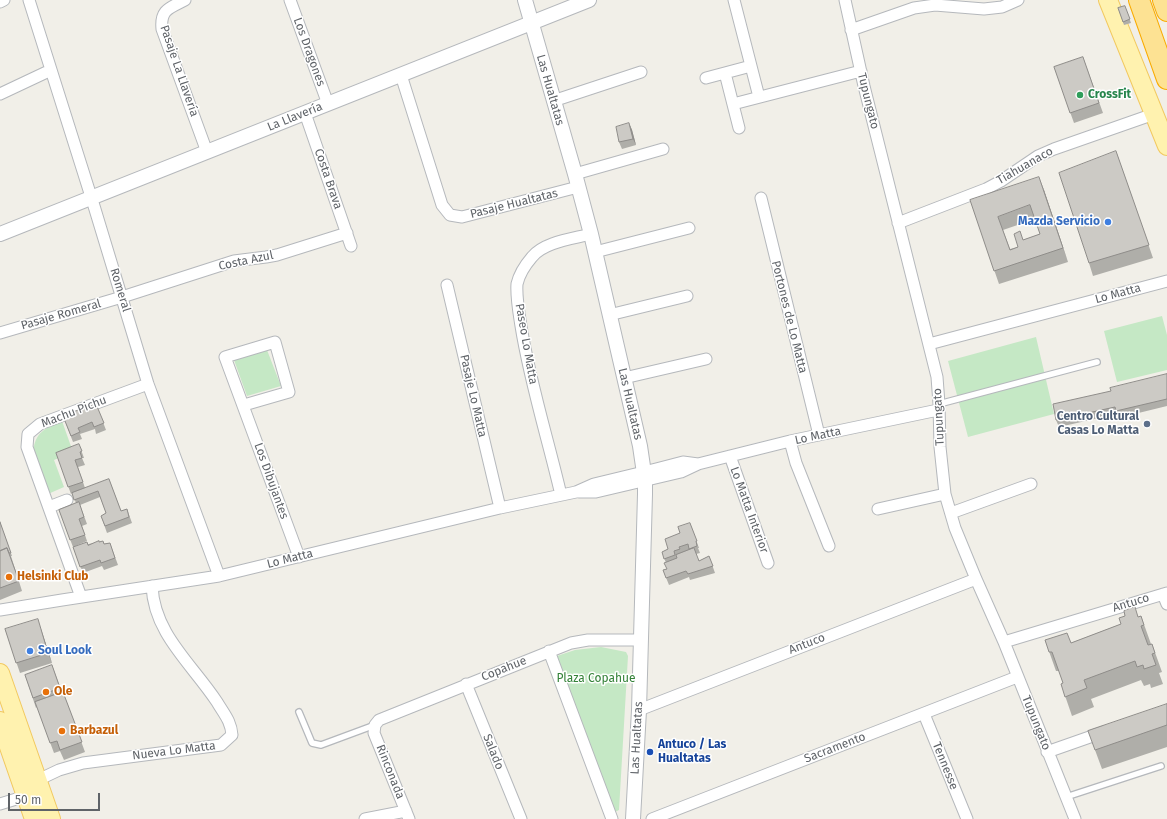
<!DOCTYPE html>
<meta charset="utf-8">
<style>
body{margin:0}
#map{position:relative;width:1167px;height:819px;overflow:hidden;background:#f1efe8;font-family:"Fira Sans",sans-serif}
canvas{display:block}
.scale{position:absolute;left:8px;top:793px;width:92px;height:18px;box-sizing:border-box;border:2px solid #5f6368;border-top:0;padding-left:5px;font-size:12px;line-height:14px;white-space:nowrap;color:#5f6368;-webkit-text-stroke:3px #fff;paint-order:stroke}
</style>
<div id="map">
<canvas width="1167" height="819"></canvas>
<div class="scale">50 m</div>
</div>
<script>
const context = document.querySelector('canvas').getContext('2d');
context.lineJoin = 'round';
function fillPath(path, color) { context.fillStyle = color; context.fill(path, 'evenodd'); }
function stroke(path, color, width, dash) { context.strokeStyle = color; context.lineWidth = width; context.lineCap = dash ? 'butt' : 'round'; context.setLineDash(dash || []); context.stroke(path); }
function write(font, color, halo, rows, align = 'center') {
  context.font = font + ' "Fira Sans",sans-serif'; context.lineWidth = 3; context.setLineDash([]); context.textBaseline = 'middle'; context.strokeStyle = halo; context.fillStyle = color; for (const [text, x, y, turn = 0] of rows) {
    context.save(); context.translate(x, y); context.rotate((+turn || 0) * Math.PI / 180); context.textAlign = isNaN(turn) ? turn : align; if (halo) context.strokeText(text, 0, 0); context.fillText(text, 0, 0); context.restore();
  }
}
const green = new Path2D(`
 M1162,316L1167,335V370L1117,382L1104,331Z
 M1036,337L1054,414L968,437L948,361Z
 M267,350L281,386L247,396L234,360Z
 M62,421L73,452L54,460L64,487L48,494L33,453C35,432 44,429 62,421Z
 M601,647L626,652L628,656L619,810L613,813L554,657L575,650Z`);
const service = new Path2D(`
 M939,404L1097,362
 M299,712L312,743L321,745L375,725
 M1066,797L1161,766`);
const minor = new Path2D(`
 M29,0L94,206L148,384L219,576
 M185,0C170,8 160,9 162,29L207,152
 M290,0L328,104
 M734,0L759,97
 M845,0L864,86L937,377L939,404L940,447L945,494L955,528L976,579L1004,642L1075,819
 M0,2L4,0
 M851,30L914,8L935,5L984,9L1002,7L1018,0
 M725,73L739,128
 M401,75L442,205L450,215L462,217L578,187
 M706,78L751,66
 M0,94L51,70
 M553,101L641,72
 M733,104L861,71
 M305,113L351,246
 M575,174L663,149
 M761,198L819,435
 M898,223L986,189L1001,181L1038,156L1054,149L1154,114
 M595,252L689,228
 M447,285L500,508
 M609,315L687,296
 M0,333L122,297L234,261L266,257L277,255L347,233
 M929,344L1167,281
 M624,378L706,359
 M244,405L289,392L275,342L225,357L299,557
 M790,441L796,463L829,546
 M730,456L768,563
 M579,492H596L681,472L698,464L790,441L938,410
 M561,495C548,439 530,383 521,326C519,313 516,297 517,284C519,275 526,264 532,257C544,242 572,239 591,234
 M49,507L67,500
 M878,509L945,494
 M951,513L1031,484
 M1163,594L1167,604
 M81,597L27,447L28,434L40,424L148,384
 M0,610L62,600L219,576L500,508L576,492L594,484L656,469L683,462L698,464
 M1004,642L1167,593
 M549,651L612,819
 M466,684L521,819
 M639,710L976,579
 M924,714L967,819
 M1047,752L1104,732
 M38,780L59,770L83,763L221,745L232,735C231,721 224,714 217,702C192,664 154,634 152,586
 M0,804L26,796
 M365,819L406,811
 M409,819L374,733L375,725L379,720L571,643L588,640H640
 M652,819L1017,677`);
const tertiary = new Path2D(`
 M525,0L575,174L591,234L640,446L645,480V494L639,710L633,819
 M0,234L589,0`);
const primary = new Path2D(`
 M1108,0L1167,146
 M0,673L51,819
 M0,721L34,819`);
const motorway = new Path2D(`
 M1139,0L1167,79
 M1163,0L1167,11`);
const wall = new Path2D(`
 M1125,6L1131,23L1124,25L1118,8Z
 M1083,57L1103,113L1074,123L1054,67Z
 M629,123L632,130L636,145L622,149L619,142Z
 M1116,151L1153,258L1093,276L1089,263Z
 M1044,190L1068,262L999,284L970,200ZM1035,219L1040,234L1023,240L1018,247L1010,249L1003,230Z
 M1167,374V406L1118,418L1117,414L1059,427L1056,420L1111,391Z
 M96,404L106,430L96,434L95,429L80,434L82,439L73,442L63,416Z
 M79,444L84,458H82L85,465L78,467L85,488L109,479L121,511L127,509L132,523L107,533L101,516L106,513L100,497L80,505L87,524L82,526L87,541L73,547L59,510L76,503L72,493L71,494L56,453Z
 M0,522L12,556H11L22,591L0,600Z
 M690,523L699,548H698L700,553L696,554L699,561L709,556L715,573L690,580L689,577L669,585L663,570L667,569L666,563L662,552L668,549L680,533Z
 M99,542L104,544L110,543L118,565L104,570L102,566L83,573L73,547Z
 M1141,616L1151,644L1148,645L1152,644L1162,672L1159,673L1163,684L1151,688L1150,684L1144,686L1141,680L1091,699L1094,707L1072,716L1061,684L1063,683L1059,671H1056L1045,640L1071,643L1121,624Z
 M5,629H41L52,663L20,673Z
 M52,665L62,692H63L85,752L64,760L60,751L54,753L37,707L36,708L25,675Z
 M1167,704V747L1102,769L1095,750Z`);
const shadedWall = new Path2D(`
 M629,123L632,130L636,145L633,139Z
 M1039,177L1044,190L1068,262L1063,248Z
 M38,619L41,629L52,663L48,653Z`);
const building = new Path2D(`
 M1125,6L1130,19L1123,22L1118,8Z
 M1083,57L1099,103L1070,113L1054,67Z
 M629,123L633,139L619,142L616,127Z
 M1116,151L1149,245L1089,263L1059,173Z
 M1039,177L1063,248L994,271L970,200ZM1030,205L1040,234L1023,240L1020,231L1014,234L1018,247L1010,250L998,217Z
 M1167,374V399L1116,411L1115,407L1056,420L1053,404L1111,391L1110,388Z
 M96,404L104,423L94,427L92,422L78,428L80,432L71,436L63,416Z
 M79,444L82,451L80,452L82,458L75,460L83,482L68,487L56,453Z
 M109,479L121,511L127,509L129,517L105,526L101,516L106,513L98,491L74,500L72,493Z
 M79,502L84,517L79,519L85,535L70,540L59,510Z
 M0,522L11,553H9L7,548L0,551Z
 M690,523L697,541H696L697,546L689,549L688,544L679,547L680,549L674,551L675,555L664,559L662,552L668,549L665,539L680,533L678,527Z
 M99,541V542L103,541L104,544L110,543L115,558L101,563L100,560L80,567L73,547L87,542L88,545Z
 M7,548L19,581L0,588V551Z
 M694,548L699,561L709,556L713,566L688,574L686,571L666,578L663,570L667,569L664,563L677,558L676,555Z
 M1135,607L1138,617L1141,616L1144,625L1141,626L1148,645L1152,644L1155,653L1152,654L1156,665L1144,669L1143,665L1137,667L1135,661L1084,680L1087,688L1065,697L1061,684L1063,683L1052,652H1049L1045,640L1067,633L1071,643L1121,624L1119,618L1125,616L1124,611Z
 M38,619L48,653L16,663L5,629Z
 M52,665L60,688L33,698L25,675Z
 M63,692L82,742L60,750L57,741L50,743L35,702Z
 M1167,704V725L1095,750L1088,731Z`);
const markers = [
 [1080,95,4,"#2e9e5b"],
 [1108,222,4,"#3f7fe0"],
 [1147,424,4,"#5c6f8a"],
 [9,577,4,"#e8710a"],
 [30,651,4,"#3f7fe0"],
 [46,692,4,"#e8710a"],
 [62,731,4,"#e8710a"],
 [650,752,4,"#1a4fb4"]
];
const streetNames = [
 ["Los Dragones",309,52,70],
 ["Pasaje La Llavería",179,71,71],
 ["Las Hualtatas",550,90,74],
 ["Tupungato",868,101,76],
 ["La Llavería",295,117,-22],
 ["Tiahuanaco",1025,166,-30],
 ["Costa Brava",328,179,71],
 ["Pasaje Hualtatas",514,204,-14],
 ["Costa Azul",246,261,-12],
 ["Romeral",120,290,73],
 ["Lo Matta",1118,294,-15],
 ["Pasaje Romeral",61,315,-16],
 ["Portones de Lo Matta",789,317,76],
 ["Paseo Lo Matta",526,344,80],
 ["Pasaje Lo Matta",473,396,77],
 ["Las Hualtatas",630,404,77],
 ["Machu Pichu",74,412,-21],
 ["Tupungato",939,417,-93],
 ["Lo Matta",818,436,-12],
 ["Los Dibujantes",271,481,70],
 ["Lo Matta Interior",749,510,70],
 ["Lo Matta",290,559,-14],
 ["Antuco",1131,603,-17],
 ["Antuco",807,644,-21],
 ["Copahue",504,669,-22],
 ["Tupungato",1036,723,68],
 ["Las Hualtatas",637,738,-87],
 ["Sacramento",835,748,-21],
 ["Nueva Lo Matta",174,751,-7],
 ["Salado",493,752,68],
 ["Tennesse",945,766,68],
 ["Rinconada",390,772,68]
];
const leisureNames = [
 ["CrossFit",1088,95]
];
const shopNames = [
 ["Mazda Servicio",1100,222],
 ["Soul Look",38,651,"left"]
];
const serviceNames = [
 ["Centro Cultural",1139,417],
 ["Casas Lo Matta",1139,431]
];
const foodNames = [
 ["Helsinki Club",17,577],
 ["Ole",54,692],
 ["Barbazul",70,731]
];
const parkNames = [
 ["Plaza Copahue",596,679]
];
const transitNames = [
 ["Antuco / Las",658,745],
 ["Hualtatas",658,759]
];
fillPath(green, '#c5e8c5');
stroke(service, '#b5b8bc', 8);
stroke(minor, '#b5b8bc', 13);
stroke(tertiary, '#b5b8bc', 16);
stroke(primary, '#f2c960', 20);
stroke(motorway, '#f9ab00', 22);
stroke(service, '#fff', 5.5);
stroke(minor, '#fff', 11);
stroke(tertiary, '#fff', 14);
stroke(primary, '#fff2af', 18);
stroke(motorway, '#fde293', 20);
fillPath(wall, '#afaea9');
fillPath(shadedWall, '#8f8d8a');
fillPath(building, '#cccac5');
stroke(building, '#8f8d8a', 1);
for (const [x, y, r, color] of markers) { const dot = new Path2D(); dot.arc(x, y, r, 0, 2 * Math.PI); context.fillStyle = color; context.fill(dot); stroke(dot, '#fff', 1.5); }
write('12px', '#5f6368', '#fff', streetNames);
write('bold 12px', '#27864d', '#fff', leisureNames, 'left');
write('bold 12px', '#366cbe', '#fff', shopNames, 'right');
write('bold 12px', '#4e5e75', '#fff', serviceNames, 'right');
write('bold 12px', '#c56008', '#fff', foodNames, 'left');
write('12px', '#348238', '#fff', parkNames);
write('bold 12px', '#164399', '#fff', transitNames, 'left');
</script>
